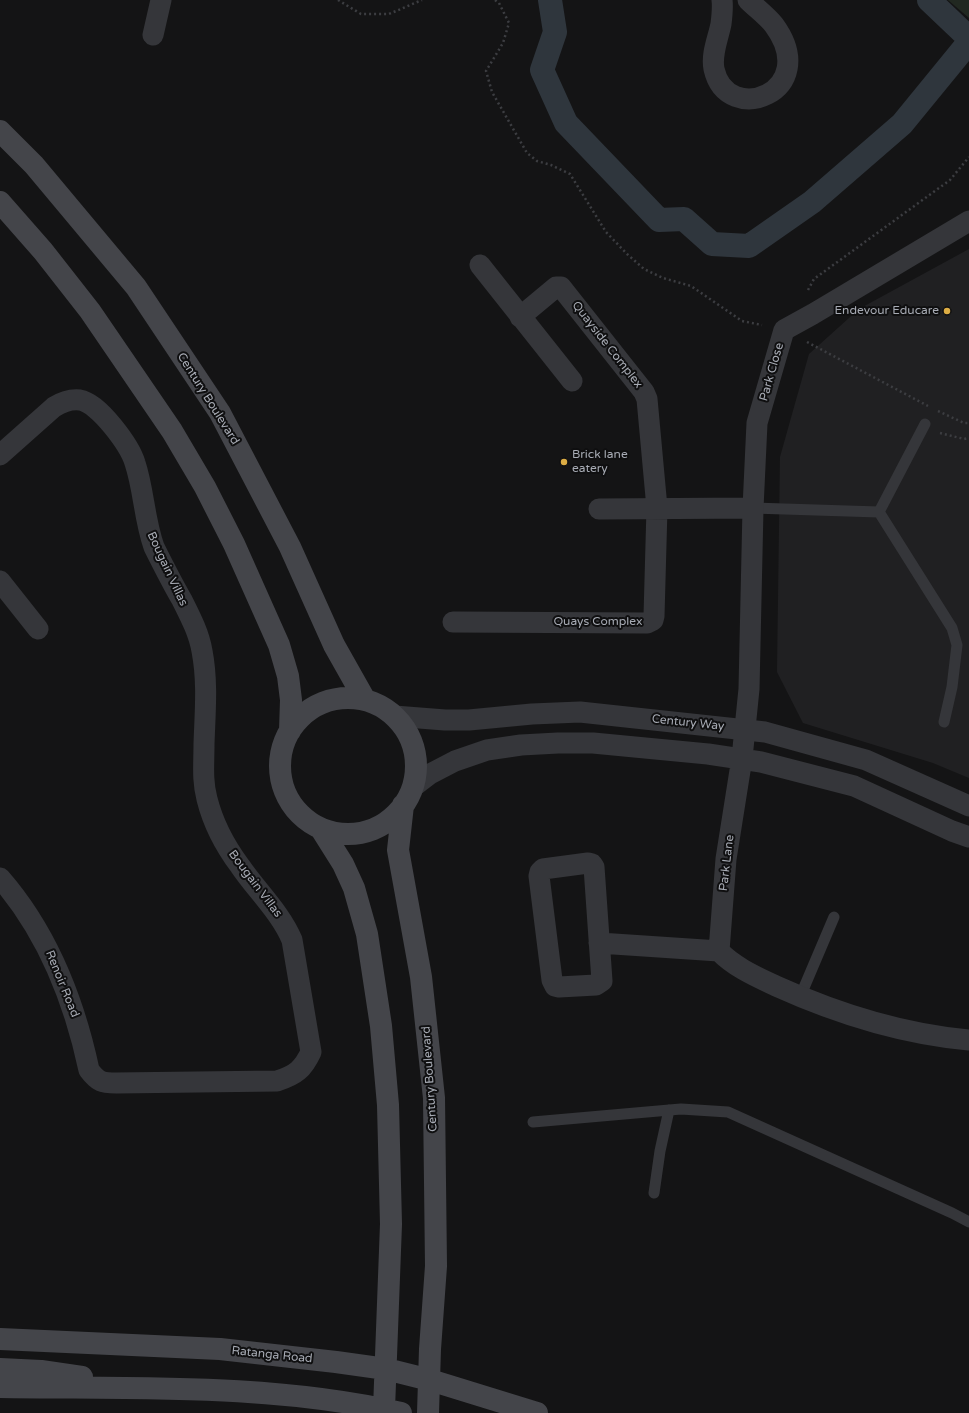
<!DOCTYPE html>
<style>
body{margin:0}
canvas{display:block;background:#141415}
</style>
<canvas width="969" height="1413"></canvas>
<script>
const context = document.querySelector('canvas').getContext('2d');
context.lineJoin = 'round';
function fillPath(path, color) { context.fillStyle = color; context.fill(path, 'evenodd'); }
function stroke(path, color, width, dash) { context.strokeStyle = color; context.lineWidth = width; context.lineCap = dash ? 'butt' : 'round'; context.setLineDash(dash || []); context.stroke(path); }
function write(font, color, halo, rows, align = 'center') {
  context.font = font + ' "Varela Round",sans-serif'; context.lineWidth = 4; context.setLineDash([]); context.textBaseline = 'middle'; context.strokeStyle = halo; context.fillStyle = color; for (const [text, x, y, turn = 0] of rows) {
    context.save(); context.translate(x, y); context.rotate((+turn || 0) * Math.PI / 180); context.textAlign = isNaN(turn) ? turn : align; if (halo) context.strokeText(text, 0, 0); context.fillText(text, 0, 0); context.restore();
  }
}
const built = new Path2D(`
 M969,249V778L933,763L803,723L777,672L780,457L809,354L859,309Z`);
const green = new Path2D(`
 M948,0H969V18Z`);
const canal = new Path2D(`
 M550,0L555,32L542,70L566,123L659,220L684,219L712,244L749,246L812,202L902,124L969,42
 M929,0L969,38`);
const path = new Path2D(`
 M338,0L361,14H389L422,0
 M495,0L499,3L509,23L503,43L486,71L492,92L527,153L537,161L551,165L570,174L606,232L627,254L644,269L663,278L691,286L742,321L762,325
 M808,290L814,279L950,180L969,157
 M807,342L928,406
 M938,411L964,423H969
 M940,433L964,439L969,438`);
const lane = new Path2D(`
 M753,508L879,512L952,628L957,645L952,687L944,722
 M879,512L925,424
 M800,997L834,917
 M533,1122L681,1109L728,1112L952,1213L969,1222
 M654,1193L660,1151L669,1110`);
const street = new Path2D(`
 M722,0C723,8 722,16 721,24C718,39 711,54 714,69C727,128 823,92 774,25C767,16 756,8 748,0
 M153,35L161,0
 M969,221L813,314L784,330L757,423L753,508L749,689L742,758L726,859L719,951C734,967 757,977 776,986C838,1014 902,1034 969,1040
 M480,265L572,381
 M0,455L54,407C62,402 71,399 80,400C99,403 130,446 135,463C144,490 144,519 154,547C163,565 172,583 182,600C190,616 199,633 202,651C208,682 205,713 204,744C204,764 202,780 207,799C213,823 225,846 240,866C257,891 280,912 292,940L311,1052C303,1069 296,1075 277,1081L116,1083C102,1083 98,1082 89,1070C74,1000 48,933 0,878
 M599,509L753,508
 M0,581L38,629
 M453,622L647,623L653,620L654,616L657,508L647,399L644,392L561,287H556L520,317
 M394,716L445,720H469L532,714L580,712L765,732L866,760L969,806
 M413,787L430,774L455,761L487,750L521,745L558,743H593L708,754L761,762L854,786L952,831L969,837
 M588,863L592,864L594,867L602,981L596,985L559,987L555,986L552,980L539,876L540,872L543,869Z
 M599,943L719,951`);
const secondary = new Path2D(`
 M0,131L34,165L136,287L220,413L290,547L334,645L365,700
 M0,202L43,251L90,311L172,431L205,487L234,544L279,645L288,676L291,700L290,731
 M280 766a68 68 0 1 1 136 0a68 68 0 1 1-136 0Z
 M403,805L398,850L421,977L434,1098L436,1266L430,1349L428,1413
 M321,829L343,864L354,888L367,934L381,1026L388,1105L391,1224L384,1409
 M0,1339L220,1349L336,1362L386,1369L430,1380L537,1413
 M0,1369L41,1371L82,1377
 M0,1387C134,1389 270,1383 401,1413`);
const markers = [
 [947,311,4,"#ddad44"],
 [564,462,4,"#ddad44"]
];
const poiNames = [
 ["Endevour Educare",939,311],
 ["Brick lane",572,455,"left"],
 ["eatery",572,469,"left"]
];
const streetNames = [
 ["Quayside Complex",607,345,52],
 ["Park Close",772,372,-74],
 ["Century Boulevard",208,399,58],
 ["Bougain Villas",167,569,65],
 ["Quays Complex",598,622],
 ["Century Way",688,723,6],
 ["Park Lane",727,863,-83],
 ["Bougain Villas",255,884,53],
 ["Renoir Road",62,984,68],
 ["Century Boulevard",430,1079,-94],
 ["Ratanga Road",272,1355,6]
];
fillPath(built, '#202022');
fillPath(green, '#212821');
stroke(canal, '#2f363d', 24);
stroke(path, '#3c3d41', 2.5, [2, 3]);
stroke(lane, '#35363a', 11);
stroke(street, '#35363a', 21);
stroke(secondary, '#44454a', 22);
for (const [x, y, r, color] of markers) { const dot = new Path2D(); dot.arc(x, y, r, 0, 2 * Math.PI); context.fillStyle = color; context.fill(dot); stroke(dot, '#0f0f10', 1.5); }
write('12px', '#a7abb4', '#0f0f10', poiNames, 'right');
write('12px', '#a7abb4', '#0f0f10', streetNames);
</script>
